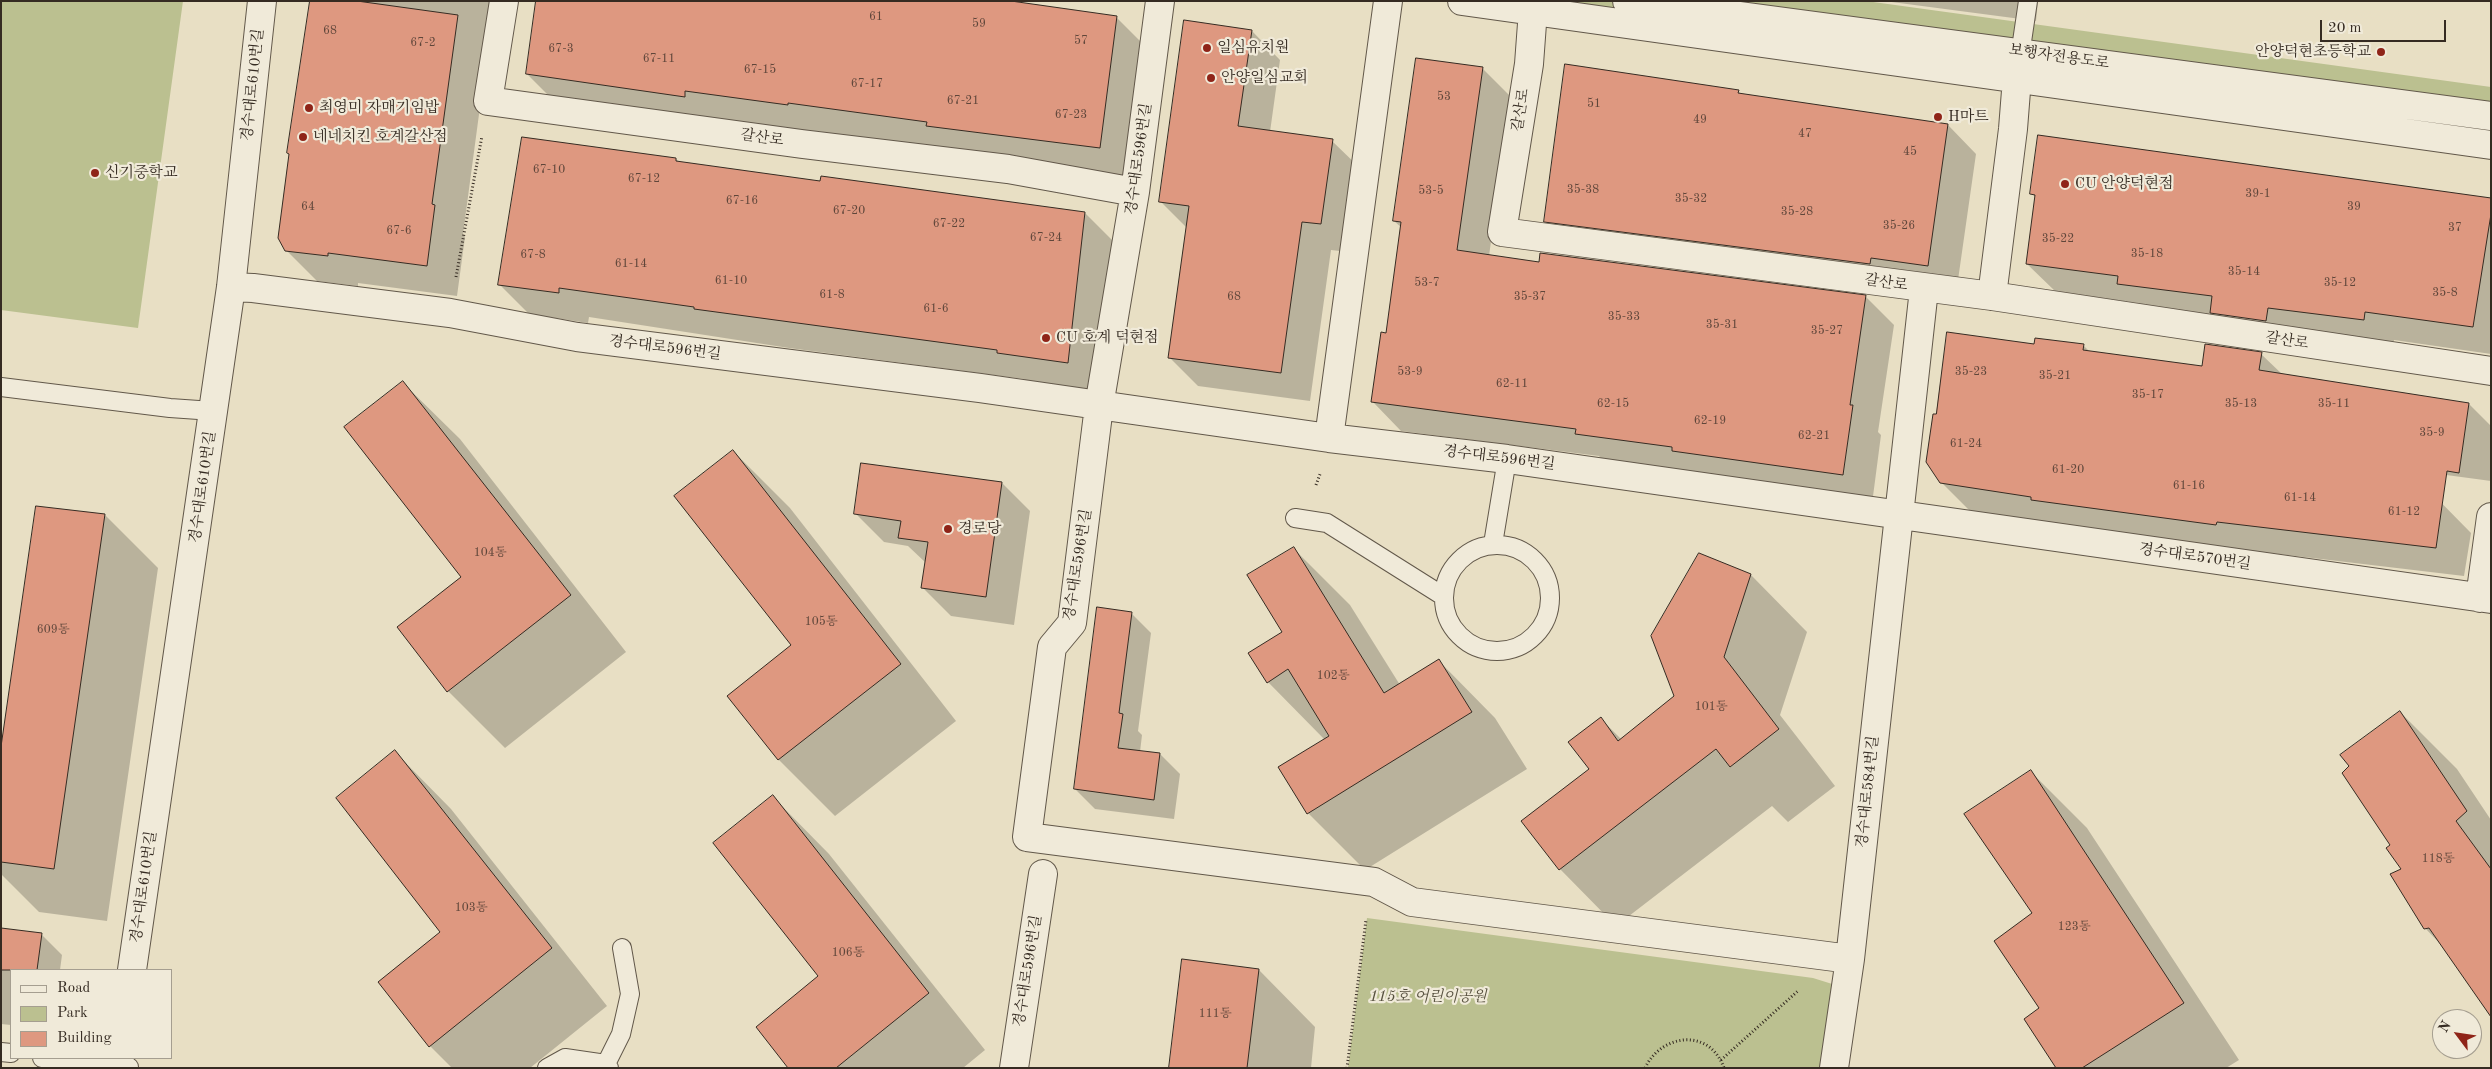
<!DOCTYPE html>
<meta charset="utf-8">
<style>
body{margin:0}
#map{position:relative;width:2492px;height:1069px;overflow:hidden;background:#e8dfc4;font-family:"Old Standard TT",serif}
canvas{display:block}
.frame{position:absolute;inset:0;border:2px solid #352b22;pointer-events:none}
.legend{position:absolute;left:10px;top:969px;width:162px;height:90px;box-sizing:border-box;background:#f0ead9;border:1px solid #a59e90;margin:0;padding:6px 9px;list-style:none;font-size:15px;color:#352b22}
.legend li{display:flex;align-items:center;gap:10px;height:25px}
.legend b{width:25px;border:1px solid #a59e90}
.north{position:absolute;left:2432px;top:1009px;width:50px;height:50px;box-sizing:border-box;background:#f0ead9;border:1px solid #a59e90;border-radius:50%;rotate:301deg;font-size:14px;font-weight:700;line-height:20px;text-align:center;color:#352b22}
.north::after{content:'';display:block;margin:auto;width:18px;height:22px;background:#8f2418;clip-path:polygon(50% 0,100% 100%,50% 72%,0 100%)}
.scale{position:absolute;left:2320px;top:20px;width:126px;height:22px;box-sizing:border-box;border:2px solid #352b22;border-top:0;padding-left:6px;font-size:15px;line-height:18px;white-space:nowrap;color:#352b22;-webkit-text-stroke:4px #f0ead9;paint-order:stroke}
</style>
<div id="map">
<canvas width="2492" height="1069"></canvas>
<div class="frame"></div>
<ul class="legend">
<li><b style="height:6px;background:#f0ead9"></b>Road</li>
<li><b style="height:14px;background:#bbc090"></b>Park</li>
<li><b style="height:14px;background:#de9880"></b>Building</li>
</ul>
<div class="north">N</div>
<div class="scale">20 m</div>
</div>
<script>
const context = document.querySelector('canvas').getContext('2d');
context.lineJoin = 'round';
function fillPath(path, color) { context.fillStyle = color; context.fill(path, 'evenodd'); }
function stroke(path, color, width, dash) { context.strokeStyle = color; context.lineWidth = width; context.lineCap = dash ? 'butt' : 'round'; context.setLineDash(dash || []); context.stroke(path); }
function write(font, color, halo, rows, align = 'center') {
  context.font = font + ' "Old Standard TT","Noto Serif KR",serif'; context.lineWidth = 4.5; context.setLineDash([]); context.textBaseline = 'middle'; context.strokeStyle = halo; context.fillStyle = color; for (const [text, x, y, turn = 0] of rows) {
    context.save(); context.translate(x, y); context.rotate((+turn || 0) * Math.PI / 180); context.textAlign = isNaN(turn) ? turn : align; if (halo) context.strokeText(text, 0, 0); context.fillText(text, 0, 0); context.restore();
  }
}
const green = new Path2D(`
 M1,1H183L138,328L1,310Z
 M1510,1H1866L2491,87V133Z
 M1367,918L1813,978L1845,988L1834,1068H1348Z`);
const shadow = new Path2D(`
 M310,1H490L488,47L463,234L465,237L457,296L358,283V286L317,281L286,250Z
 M1884,1H2038L2036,21Z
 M1116,17L1145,46L1128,176L956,154L952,150L816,131V133L556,103L527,74Z
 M1252,31L1280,60L1270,132L1332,141L1361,169L1349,252L1331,250L1310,401L1198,386L1169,357L1187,228L1161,202Z
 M1482,68L1511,97L1489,256L1540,263L1865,296L1894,325L1878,432L1881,435L1872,504L1605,463L1599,456L1401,431L1373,402L1387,334L1402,228L1394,221Z
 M1738,91L1742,95L1948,125L1976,154L1956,294L1574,250L1545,221Z
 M676,159L680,163L821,183L1085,213L1115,243L1097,392L1028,383L1024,379L789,348L589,317L588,323L529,314L499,284Z
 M2032,193L2491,199V354L2394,340L2393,348L2147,312L2138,303L2056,292L2027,264L2036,198Z
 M2083,345L2090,352L2203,368L2261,354L2283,375L2469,404L2491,426V481L2409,470L2471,533L2464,576L2245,550V553L1970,511L1941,482L2035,346Z
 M403,383L460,439L626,652L505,748L448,691L463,577Z
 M733,451L790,508L956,721L835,816L778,759L793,645Z
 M1002,483L1030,511L1014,625L951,616L922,587L926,563L908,546L884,542L856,514Z
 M105,515L158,568L107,921L39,912L1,874V755Z
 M1293,548L1350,605L1400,685L1439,661L1495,718L1527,769L1365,870L1308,813L1280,767L1325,740L1268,682L1284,633Z
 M1751,575L1807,632L1780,715L1835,786L1788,822L1772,806L1616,926L1560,869L1590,769L1601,719L1622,740L1675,697Z
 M1131,613L1151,633L1138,731L1142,735L1140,752L1160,754L1180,774L1174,819L1095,809L1075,789Z
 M2400,712L2457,769L2491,820V1010L2445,949L2425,928L2403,869L2391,846Z
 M395,752L451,809L607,1006L530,1068H452L430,1046L442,932Z
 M2031,772L2087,828L2239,1060L2226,1068H2058L2041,1008Z
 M773,797L829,854L985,1050L963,1068H789L820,976Z
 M1,929L42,935L62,955L60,970H11V1025L1,1024Z
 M1259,970L1315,1027L1311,1068H1170Z`);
const building = new Path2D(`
 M310,1H357L458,15L432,204L435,205L427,266L328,253V256L285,251L278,238L289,154L287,153Z
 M536,1H1011L1117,16L1100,148L926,126L927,122L788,103V105L685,91V97L526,74Z
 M1184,20L1252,30L1238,126L1333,139L1321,224L1302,222L1281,373L1168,358L1189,206L1159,202Z
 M1416,58L1483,67L1457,250L1539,262L1540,253L1866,295L1850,405H1853L1843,475L1672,451V447L1575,434L1576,429L1371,402L1381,332L1386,333L1401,222L1393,221Z
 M1565,64L1739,90L1738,93L1948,124L1928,266L1871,258L1870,264L1544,222Z
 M2038,135L2491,198V214L2473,327L2365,312L2364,320L2268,308L2266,321L2210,313L2212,296L2117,284L2118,276L2026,264L2035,195L2030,194Z
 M522,137L676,158V161L820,181L821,176L1085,212L1068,363L997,353V350L694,309V307L559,288V293L498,285Z
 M1947,332L2034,344L2035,338L2084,344L2083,350L2202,366L2205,344L2262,352L2259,370L2469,403L2459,473L2447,471L2436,548L2217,522L2216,525L2031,500V497L1940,483L1926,462L1933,414H1936Z
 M403,381L571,595L447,692L397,627L461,577L344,427Z
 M733,450L901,664L778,760L727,696L791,645L674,496Z
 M861,463L1002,482L986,597L921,588L928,542L898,538L901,521L854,514Z
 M36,506L105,514L54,869L1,862V747Z
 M1294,547L1384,693L1439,659L1472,712L1307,814L1278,767L1329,736L1288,669L1267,683L1248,653L1282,632L1247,575Z
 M1699,553L1751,574L1724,657L1779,729L1730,767L1716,749L1559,870L1521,821L1589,769L1568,742L1601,717L1618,741L1674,696L1651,636Z
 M1097,607L1132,612L1119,713L1123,714L1118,748L1160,753L1154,800L1074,789Z
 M2400,711L2467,811L2456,821L2491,869V1017L2429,928L2424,929L2390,874L2401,869L2386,848L2390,845L2342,773L2349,766L2340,755Z
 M395,750L552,948L429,1047L378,982L440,932L336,798Z
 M2031,770L2184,1003L2082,1068H2056L2024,1019L2039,1008L1994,941L2032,913L1964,814Z
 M773,795L929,993L836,1068H788L756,1027L818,976L713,843Z
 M1,928L42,933L37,970H1Z
 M1182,959L1259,969L1247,1068H1169Z`);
const path = new Path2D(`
 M456,277L482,136
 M1316,485L1320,474
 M1721,1060L1799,990
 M1347,1068L1366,920
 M1645,1068C1662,1033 1710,1028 1724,1068`);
const lane = new Path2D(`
 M2019,62L2028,1
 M1,387L170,408L213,411
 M1295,518L1327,523L1443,596
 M1493,544L1507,459
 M1444 598a53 53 0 1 1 106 0a53 53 0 1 1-106 0Z
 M1,1052L11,1053
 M42,1058L129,1067
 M606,1064L621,1034L630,994L622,948
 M547,1068L565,1058L606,1064L609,1068`);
const street = new Path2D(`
 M504,1L488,101L802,144L1008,169L1135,192
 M1160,1L1135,192L1099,406L1072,623L1052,647L1027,837L1374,882L1412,902L1850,959
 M1462,1L2491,145
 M1627,1L2491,116
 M1533,10L1529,64L1502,232L1992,296L2491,371
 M231,287L253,288L450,313L577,337L980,388L1329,438L1507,459L2491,599
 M1992,296L2013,129L2017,78
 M1329,438L1388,1
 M2480,598L2491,517
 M132,970L231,287L262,1
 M118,1068L119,1058
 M1014,1068L1043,874
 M1834,1068L1850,959L1924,289`);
const markers = [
 [1207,48,5,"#8f2418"],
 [2381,52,5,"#8f2418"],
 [1211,78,5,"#8f2418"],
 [309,108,5,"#8f2418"],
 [1938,117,5,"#8f2418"],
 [303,137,5,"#8f2418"],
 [95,173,5,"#8f2418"],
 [2065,184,5,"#8f2418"],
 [1046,338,5,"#8f2418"],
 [948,529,5,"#8f2418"]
];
const numberNames = [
 ["61",876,17],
 ["59",979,24],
 ["68",330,31],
 ["57",1081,41],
 ["67-2",423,43],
 ["67-3",561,49],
 ["67-11",659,59],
 ["67-15",760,70],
 ["67-17",867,84],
 ["53",1444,97],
 ["67-21",963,101],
 ["51",1594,104],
 ["67-23",1071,115],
 ["49",1700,120],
 ["47",1805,134],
 ["45",1910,152],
 ["67-10",549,170],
 ["67-12",644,179],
 ["35-38",1583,190],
 ["53-5",1431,191],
 ["39-1",2258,194],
 ["35-32",1691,199],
 ["67-16",742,201],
 ["64",308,207],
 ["39",2354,207],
 ["67-20",849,211],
 ["35-28",1797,212],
 ["67-22",949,224],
 ["35-26",1899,226],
 ["37",2455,228],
 ["67-6",399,231],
 ["67-24",1046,238],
 ["35-22",2058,239],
 ["35-18",2147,254],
 ["67-8",533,255],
 ["61-14",631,264],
 ["35-14",2244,272],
 ["61-10",731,281],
 ["53-7",1427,283],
 ["35-12",2340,283],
 ["35-8",2445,293],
 ["61-8",832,295],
 ["68",1234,297],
 ["35-37",1530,297],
 ["61-6",936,309],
 ["35-33",1624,317],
 ["35-31",1722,325],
 ["35-27",1827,331],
 ["53-9",1410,372],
 ["35-23",1971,372],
 ["35-21",2055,376],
 ["62-11",1512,384],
 ["35-17",2148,395],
 ["62-15",1613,404],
 ["35-13",2241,404],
 ["35-11",2334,404],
 ["62-19",1710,421],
 ["35-9",2432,433],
 ["62-21",1814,436],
 ["61-24",1966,444],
 ["61-20",2068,470],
 ["61-16",2189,486],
 ["61-14",2300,498],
 ["61-12",2404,512],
 ["104동",490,553],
 ["105동",821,622],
 ["609동",53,630],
 ["102동",1333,676],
 ["101동",1711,707],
 ["118동",2438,859],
 ["103동",471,908],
 ["123동",2074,927],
 ["106동",848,953],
 ["111동",1215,1014]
];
const poiNames = [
 ["일심유치원",1217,48],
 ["안양덕현초등학교",2371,52,"right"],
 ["안양일심교회",1221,78],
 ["최영미 자매기임밥",319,108],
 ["H마트",1948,117],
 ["네네치킨 호계갈산점",313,137],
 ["신기중학교",105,173],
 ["CU 안양덕현점",2075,184],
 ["CU 호계 덕현점",1056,338],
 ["경로당",958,529]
];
const streetNames = [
 ["보행자전용도로",2059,57,8],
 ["경수대로610번길",253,85,-84],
 ["갈산로",1521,110,-81],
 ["갈산로",762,138,8],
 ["경수대로596번길",1139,159,-82],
 ["갈산로",1886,283,8],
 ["갈산로",2287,341,9],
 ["경수대로596번길",665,348,7],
 ["경수대로596번길",1499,458,7],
 ["경수대로610번길",203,487,-82],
 ["경수대로570번길",2195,557,8],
 ["경수대로596번길",1078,565,-81],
 ["경수대로584번길",1868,792,-84],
 ["경수대로610번길",144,887,-82],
 ["경수대로596번길",1028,971,-81]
];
const parkNames = [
 ["115호 어린이공원",1428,997]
];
fillPath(green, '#bbc090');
fillPath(shadow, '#0003');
fillPath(building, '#de9880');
stroke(building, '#352b22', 1);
stroke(lane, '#62584a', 20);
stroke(street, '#62584a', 30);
stroke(path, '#352b22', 3, [1, 2.5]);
stroke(lane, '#f0ead9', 18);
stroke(street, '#f0ead9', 28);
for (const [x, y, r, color] of markers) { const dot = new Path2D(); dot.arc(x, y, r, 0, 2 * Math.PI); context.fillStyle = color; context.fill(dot); stroke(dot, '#f0ead9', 2); }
write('12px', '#5f463a', null, numberNames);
write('15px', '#352b22', '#f0ead9', poiNames, 'left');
write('15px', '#352b22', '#f0ead9', streetNames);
write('italic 15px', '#56503e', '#f0ead9', parkNames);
</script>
